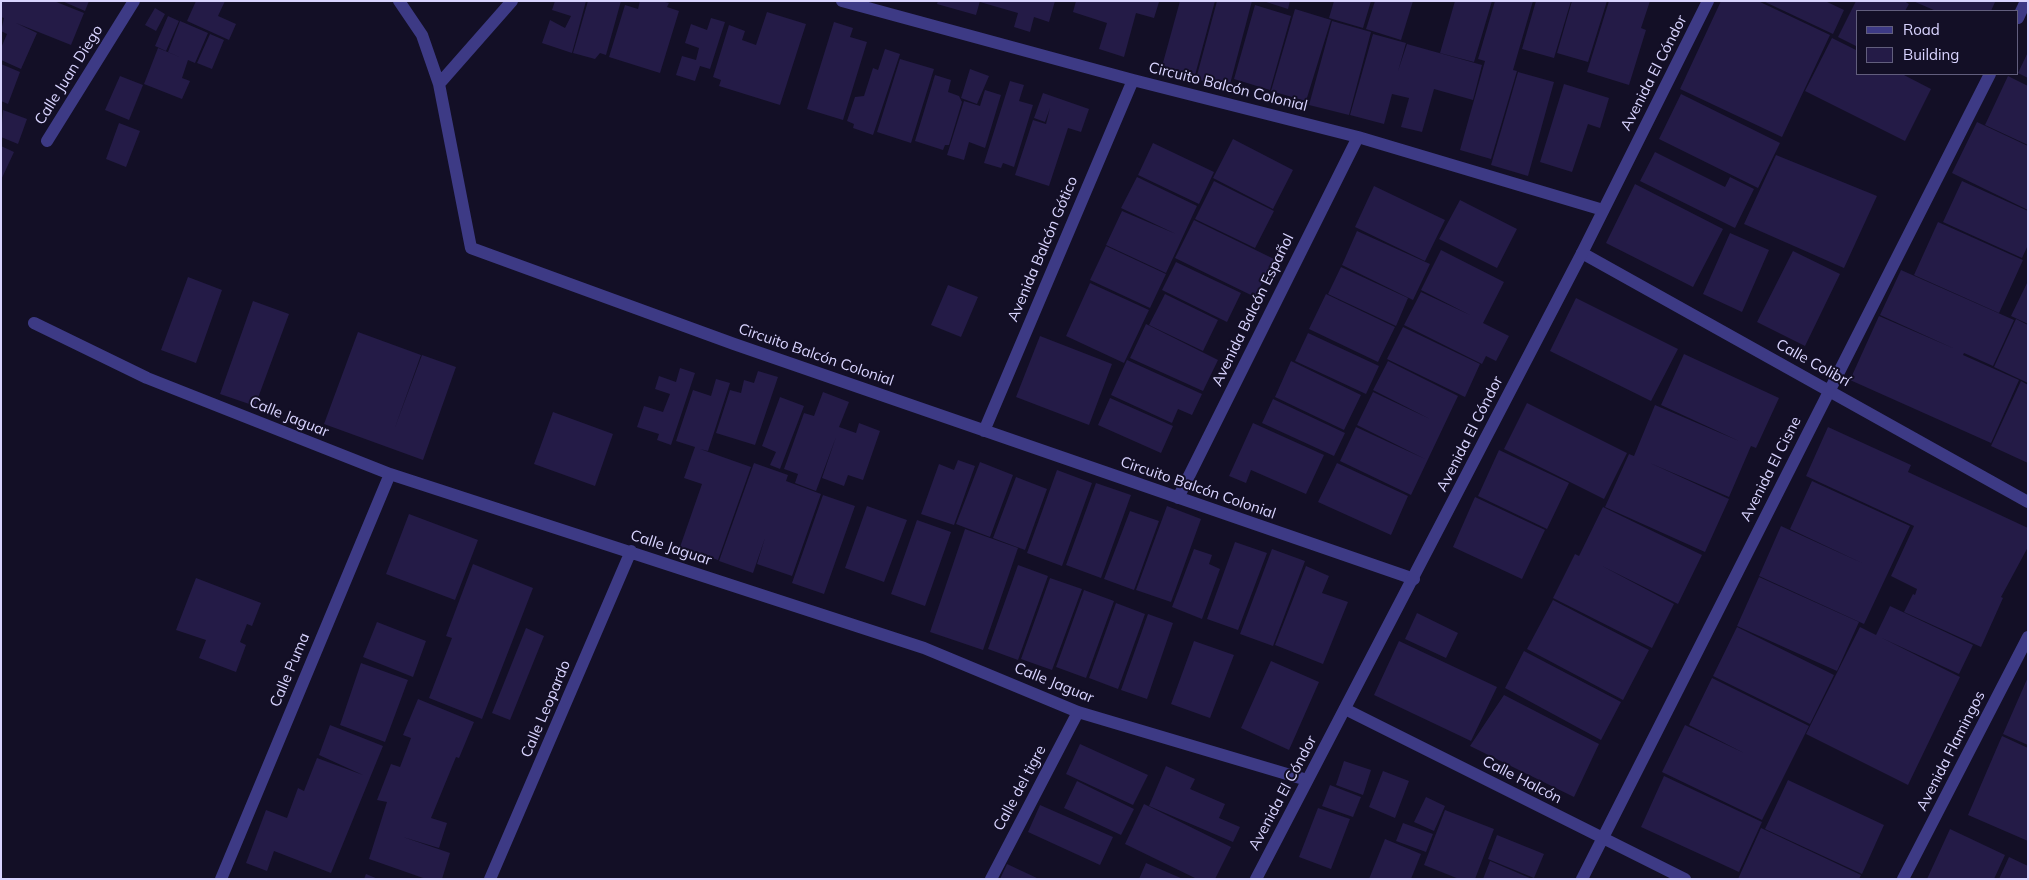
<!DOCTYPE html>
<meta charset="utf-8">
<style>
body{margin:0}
#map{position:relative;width:2029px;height:880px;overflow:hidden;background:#130f26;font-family:Mulish,sans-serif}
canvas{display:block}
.frame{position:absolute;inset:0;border:2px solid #d9d4ff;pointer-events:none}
.legend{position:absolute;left:1856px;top:10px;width:162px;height:65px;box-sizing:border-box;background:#130f26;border:1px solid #625e7d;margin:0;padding:6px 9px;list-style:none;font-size:15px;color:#d9d4ff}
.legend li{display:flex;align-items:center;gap:10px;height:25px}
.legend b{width:25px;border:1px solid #625e7d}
</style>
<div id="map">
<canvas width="2029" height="880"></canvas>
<div class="frame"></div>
<ul class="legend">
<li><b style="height:6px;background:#3d3a85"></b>Road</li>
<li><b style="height:14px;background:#241b47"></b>Building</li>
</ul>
</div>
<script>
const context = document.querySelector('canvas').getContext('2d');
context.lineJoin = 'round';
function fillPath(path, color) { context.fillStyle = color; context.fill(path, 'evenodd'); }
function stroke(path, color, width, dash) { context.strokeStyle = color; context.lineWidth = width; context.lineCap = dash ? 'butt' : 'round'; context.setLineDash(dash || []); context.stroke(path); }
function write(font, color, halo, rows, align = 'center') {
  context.font = font + ' Mulish,sans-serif'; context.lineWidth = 4; context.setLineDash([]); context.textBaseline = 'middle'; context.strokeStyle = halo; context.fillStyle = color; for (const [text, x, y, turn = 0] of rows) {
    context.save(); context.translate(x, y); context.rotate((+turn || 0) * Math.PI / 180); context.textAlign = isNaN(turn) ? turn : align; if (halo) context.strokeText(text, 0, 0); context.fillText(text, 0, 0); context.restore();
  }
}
const building = new Path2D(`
 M1,1H54L84,13L71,45L16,23L37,33L21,69L1,60V48L7,34L1,31L4,18L1,17Z
 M62,1H89L85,11Z
 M196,1H225L218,16L236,24L229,40L187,21Z
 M555,1H586L572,53L542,43L550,20L565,28L571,16L552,10Z
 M588,1H621L606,55L600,53L595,59L573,53Z
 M640,1H661L669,3L667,7L679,11L660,73L609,57L625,5L638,9Z
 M938,1H980L976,15L937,4Z
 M1055,1L1049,22L1034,17L1030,32L1014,27L1018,13L980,2Z
 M1076,1H1158L1159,2L1154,18L1136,13L1124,57L1099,49L1107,23L1073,12Z
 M1180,1H1215L1194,79L1161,70Z
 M1217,1H1252L1229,88L1196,79Z
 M1263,1H1290L1288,9Z
 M1334,1H1371L1363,28L1329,18Z
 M1375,1H1413L1401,40L1366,29Z
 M1455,1H1492L1474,62L1440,53Z
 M1495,1H1533L1513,70L1517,71L1491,159L1460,150L1485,61L1478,59Z
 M1536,1H1571L1554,58L1522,49Z
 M1572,1H1607L1588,62L1557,53Z
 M1609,1H1650L1641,28L1646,30L1629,85L1587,72Z
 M1721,1H1758L1830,35L1782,137L1680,89Z
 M1763,1H1825L1844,10L1833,34Z
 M1856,1H1904L1909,4L1905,11H1858V47L1838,37Z
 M1913,1H1992L1995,2L1991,11H1936Z
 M1255,5L1291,16L1270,90L1234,79Z
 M155,8L165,14L156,31L145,25Z
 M1295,9L1331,20L1306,101L1271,91Z
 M767,12L806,24L780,105L719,86L721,80L713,77L729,25L745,31L742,40L756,45Z
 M168,16L179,21L166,51L155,46Z
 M711,18L725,22L710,69L700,66L695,81L676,75L682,56L696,60L699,48L685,43L691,24L707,30Z
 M180,21L208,33L195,63L188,60L182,78L190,81L182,99L144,84L158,48L182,58L168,52Z
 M1332,21L1371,32L1349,115L1309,105Z
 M834,22L853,28L850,37L867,42L843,120L807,109Z
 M210,34L224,40L212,69L197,63Z
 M1373,34L1406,43L1398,71L1407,44L1482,65L1473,100L1434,89L1422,132L1401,127L1409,98L1392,94L1384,124L1350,115Z
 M1832,38L1858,51V74H1902L1931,89L1905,141L1805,91Z
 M885,49L900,54L873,135L853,128L854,124L847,121L855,97L864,96L873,68L878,70Z
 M2028,52V78L2018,73Z
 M900,59L934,69L911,143L877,132Z
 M1,64L20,72L8,104L1,101Z
 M970,69L989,76L977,104L961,98Z
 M1518,72L1554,82L1528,176L1491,165Z
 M935,75L951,80L948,92L959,96L962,102L949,145H945L943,150L915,141Z
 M120,76L143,85L129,120L105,110Z
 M2008,76L2028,86V145L1985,125Z
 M1010,81L1024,85L1019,101L1033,105L1014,167L1003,163L1001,168L984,163Z
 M1564,84L1609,98L1600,128L1588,124L1572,172L1540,162Z
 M985,90L1001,95L985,148L969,142L964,160L947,155L964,101L980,106Z
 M1043,93L1089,109L1081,132L1068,128L1049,186L1015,175L1033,120L1046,124L1050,108L1045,122L1034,118Z
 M1681,94L1780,143L1758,188L1659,139Z
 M3,110L27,119L18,144L1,137Z
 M1977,122L2028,146V210L1952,173Z
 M119,123L140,131L126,167L106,159Z
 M1233,139L1293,170L1273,209L1213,178Z
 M1153,143L1214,172L1199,204L1138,175Z
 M1,146L14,152L1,180Z
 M1655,152L1725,187L1730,177L1754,189L1735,228L1640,181Z
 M1776,155L1877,196L1844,268L1744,224Z
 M1137,177L1197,206L1166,273L1106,245L1122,211L1176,234L1121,208Z
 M1214,181L1274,211L1255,248L1195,219Z
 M1962,181L2028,211V245L2022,258L1943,222Z
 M1635,184L1723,229L1693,287L1606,243Z
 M1374,186L1445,220L1425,261L1355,227Z
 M1460,200L1517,229L1497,268L1439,239Z
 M1194,220L1274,259L1255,297L1175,258Z
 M1938,222L2023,260L1999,313L1914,275Z
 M1357,231L1430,264L1413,300L1342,265Z
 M1730,233L1769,250L1742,312L1703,294Z
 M1106,246L1166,274L1150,308L1090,280Z
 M1441,250L1504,282L1483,323L1509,336L1496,361L1486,356L1482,364L1404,325L1421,292L1470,315L1421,290Z
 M1793,251L1840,274L1805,346L1757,322Z
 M1176,262L1241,293L1227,322L1162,290Z
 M1341,267L1408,298L1396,326L1328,294Z
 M1901,270L2014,320L1993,366L1964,353L1963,355L2019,380L1991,443L1850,380L1879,316L1955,349L1880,315Z
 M188,277L222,290L196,363L161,350Z
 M2028,281V324L2011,316Z
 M1090,283L1149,310L1124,363L1066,336Z
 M948,285L978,297L961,337L931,325Z
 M1165,294L1218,320L1203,351L1149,325Z
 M1326,294L1395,327L1378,362L1309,329Z
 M1576,298L1678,349L1651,401L1550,351Z
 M253,301L289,314L255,406L220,394Z
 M2016,319L2028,325V383L1994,367Z
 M1146,324L1218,360L1203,391L1130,358Z
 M1403,327L1480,364L1465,397L1387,359Z
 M358,332L421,355L394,430L422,355L456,367L423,460L324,424Z
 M1308,333L1379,366L1366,394L1295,361Z
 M1040,336L1112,364L1089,425L1016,397Z
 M1684,354L1779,398L1756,448L1751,446L1729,497L1650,463L1729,499L1705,552L1605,507L1629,454L1634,456L1655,405L1739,441L1661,405Z
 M1127,360L1202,394L1192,415L1178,409L1172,423L1111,395Z
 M1291,361L1361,395L1344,430L1275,397Z
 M1388,361L1458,396L1411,495L1340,461L1356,427L1425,459L1357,425L1373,392L1430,419L1373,390Z
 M680,368L695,373L671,445L657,440L659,434L637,427L644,406L663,412L670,394L655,389L659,376L676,382Z
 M758,371L778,377L755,445L716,433L730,390L741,393L744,380L754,383Z
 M716,379L730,383L708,451L700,449L751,467L718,560L680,547L702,484L684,478L695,447L676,441L693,390L711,396Z
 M2021,381L2028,385V463L1991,446Z
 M823,392L849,402L839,427L856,433L859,423L880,431L863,480L848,475L844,486L822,478L836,437L816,491L795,483L798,474L784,469L804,413L814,416Z
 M780,397L804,406L780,469L770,465L776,452L762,446Z
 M1110,398L1173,426L1161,453L1098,425Z
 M1273,399L1345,433L1334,456L1262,423Z
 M1527,403L1627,453L1604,499L1504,449Z
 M553,412L613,434L595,486L534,464Z
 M1253,423L1324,455L1306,494L1251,470L1246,483L1229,476Z
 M1828,427L1911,465L1908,472L2028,528V547L2001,597L2003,598L1981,647L1904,612L1913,594L1915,595L1917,589L1891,576L1914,526L1806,476Z
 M1499,450L1569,483L1547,529L1478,496Z
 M958,460L975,466L954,525L921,514L939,464L954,470Z
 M980,462L1013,475L990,537L956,524Z
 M754,463L788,475L786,481L821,494L792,576L757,564L765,538L753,573L719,561Z
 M1337,463L1408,496L1391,535L1318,502Z
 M1057,470L1092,483L1062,566L1027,553Z
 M1016,477L1047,489L1025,550L993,538Z
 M1812,481L1910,526L1864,624L1759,576L1781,526L1862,563L1790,529Z
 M1096,483L1131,495L1101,578L1066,565Z
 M823,495L855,506L824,594L792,583Z
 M1475,497L1545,530L1522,579L1453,547Z
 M867,506L907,520L884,582L845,568Z
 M1167,506L1201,519L1171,602L1136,590Z
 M1603,507L1702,555L1678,604L1602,566L1674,604L1652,648L1553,598L1575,554L1579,556Z
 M1130,511L1159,521L1134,590L1104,579Z
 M409,514L478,540L455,600L386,574Z
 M917,520L951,532L925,606L891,594Z
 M965,529L1018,548L983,650L930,632Z
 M1235,542L1267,553L1238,630L1207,619Z
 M1194,549L1212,555L1209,564L1220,569L1202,619L1172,607Z
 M1272,549L1305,561L1273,646L1240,634Z
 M473,564L533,588L482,719L429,698L452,638L446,636Z
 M1018,565L1048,576L1018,660L988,649Z
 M1306,566L1329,576L1322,593L1348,602L1323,664L1275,645Z
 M1759,577L1859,622L1837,671L1737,626Z
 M196,578L261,603L252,626L247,624L240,642L246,645L236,672L199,658L206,640L176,630Z
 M1050,578L1082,589L1052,670L1021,659Z
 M1084,590L1114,601L1086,678L1056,667Z
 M1553,600L1649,650L1623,700L1527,649Z
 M1116,603L1145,614L1118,689L1089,678Z
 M1890,606L1973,645L1959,674L1882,638L1960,677L1908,785L1806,734L1860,627L1876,635Z
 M1417,613L1458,633L1446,658L1405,639Z
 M1148,614L1173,623L1147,699L1121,690Z
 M377,622L426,641L413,677L363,657Z
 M1737,627L1834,675L1810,724L1713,676Z
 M526,628L544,636L510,720L492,713Z
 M1194,641L1234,655L1210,718L1171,704Z
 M1399,641L1497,687L1471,741L1374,695Z
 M1524,651L1621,702L1601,740L1505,688Z
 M1271,661L1319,682L1289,750L1241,728Z
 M361,663L408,680L385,742L340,725Z
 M2028,677V745L2003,734Z
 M1712,678L1809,726L1762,820L1662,772L1685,725L1744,753L1689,725Z
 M1504,695L1599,744L1574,797L1470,746Z
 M418,699L474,722L459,758L456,757L431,818L447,823L439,848L403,837L450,853L442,879H426L369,859L387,802L377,800L391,764L400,767L411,738L403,735Z
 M330,725L383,746L331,873L274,851L267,871L246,863L266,810L287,818L298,788L304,791L317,758L363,775L319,755Z
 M2002,736L2028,748V841L1968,815Z
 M1080,744L1148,775L1133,805L1066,774Z
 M1344,761L1371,770L1363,795L1336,785Z
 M1166,766L1195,779L1190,789L1225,804L1219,818L1240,827L1233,842L1149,806Z
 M1383,771L1409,781L1395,818L1369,807Z
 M1664,776L1762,822L1739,872L1641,827Z
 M1788,780L1884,825L1862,874L1765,829Z
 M1077,781L1134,809L1121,835L1064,808Z
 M1330,785L1361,797L1353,817L1322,806Z
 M1426,797L1445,806L1434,831L1414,822Z
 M1144,804L1231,847L1215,879H1197L1125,844Z
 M1040,805L1113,837L1100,865L1028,832Z
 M1318,808L1350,819L1331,869L1299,857Z
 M1445,810L1494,829L1475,879H1459L1424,865Z
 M1403,823L1433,834L1426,852L1396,841Z
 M1761,828L1861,875L1859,879H1738Z
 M1950,829L2005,855L1994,879H1927Z
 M1497,835L1544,854L1534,878L1488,859Z
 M1385,839L1421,854L1411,879H1369Z
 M2009,857L2028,866V879H1999Z
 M1490,861L1532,879H1483Z
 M1146,863L1183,879H1139Z
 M1007,864L1039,879H1000Z
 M366,874L378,879H364Z`);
const minor = new Path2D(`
 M399,1L422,35L439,84
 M512,1L439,84L471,248L734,344L1414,579
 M842,1L1133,80L1358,137L1603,210
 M2018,18L2026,1
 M47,141L134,1
 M1582,253L2028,502
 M34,323L147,378L390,474L924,648L1078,712L1307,780
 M984,431L1133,80
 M1178,498L1358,137
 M1345,709L1685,879
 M221,879L390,474
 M490,879L631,551
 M991,879L1078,712
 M1582,879L1990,74
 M1903,879L2028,637`);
const tertiary = new Path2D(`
 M1256,879L1582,253L1708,1`);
const streetNames = [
 ["Avenida El Cóndor",1654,73,-63],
 ["Calle Juan Diego",69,75,-58],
 ["Circuito Balcón Colonial",1228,87,14],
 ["Avenida Balcón Gótico",1043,249,-67],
 ["Avenida Balcón Español",1253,310,-64],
 ["Circuito Balcón Colonial",816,355,19],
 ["Calle Colibrí",1813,363,29],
 ["Calle Jaguar",289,417,22],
 ["Avenida El Cóndor",1470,434,-63],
 ["Avenida El Cisne",1771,469,-63],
 ["Circuito Balcón Colonial",1198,488,19],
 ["Calle Jaguar",671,548,18],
 ["Calle Puma",290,670,-67],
 ["Calle Jaguar",1054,683,22],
 ["Calle Leopardo",546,709,-67],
 ["Avenida Flamingos",1951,751,-63],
 ["Calle Halcón",1522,780,27],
 ["Calle del tigre",1020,788,-62],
 ["Avenida El Cóndor",1283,793,-62]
];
fillPath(building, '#241b47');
stroke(minor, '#3d3a85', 12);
stroke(tertiary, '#3d3a85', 12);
write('15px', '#d9d4ff', '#130f26', streetNames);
</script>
